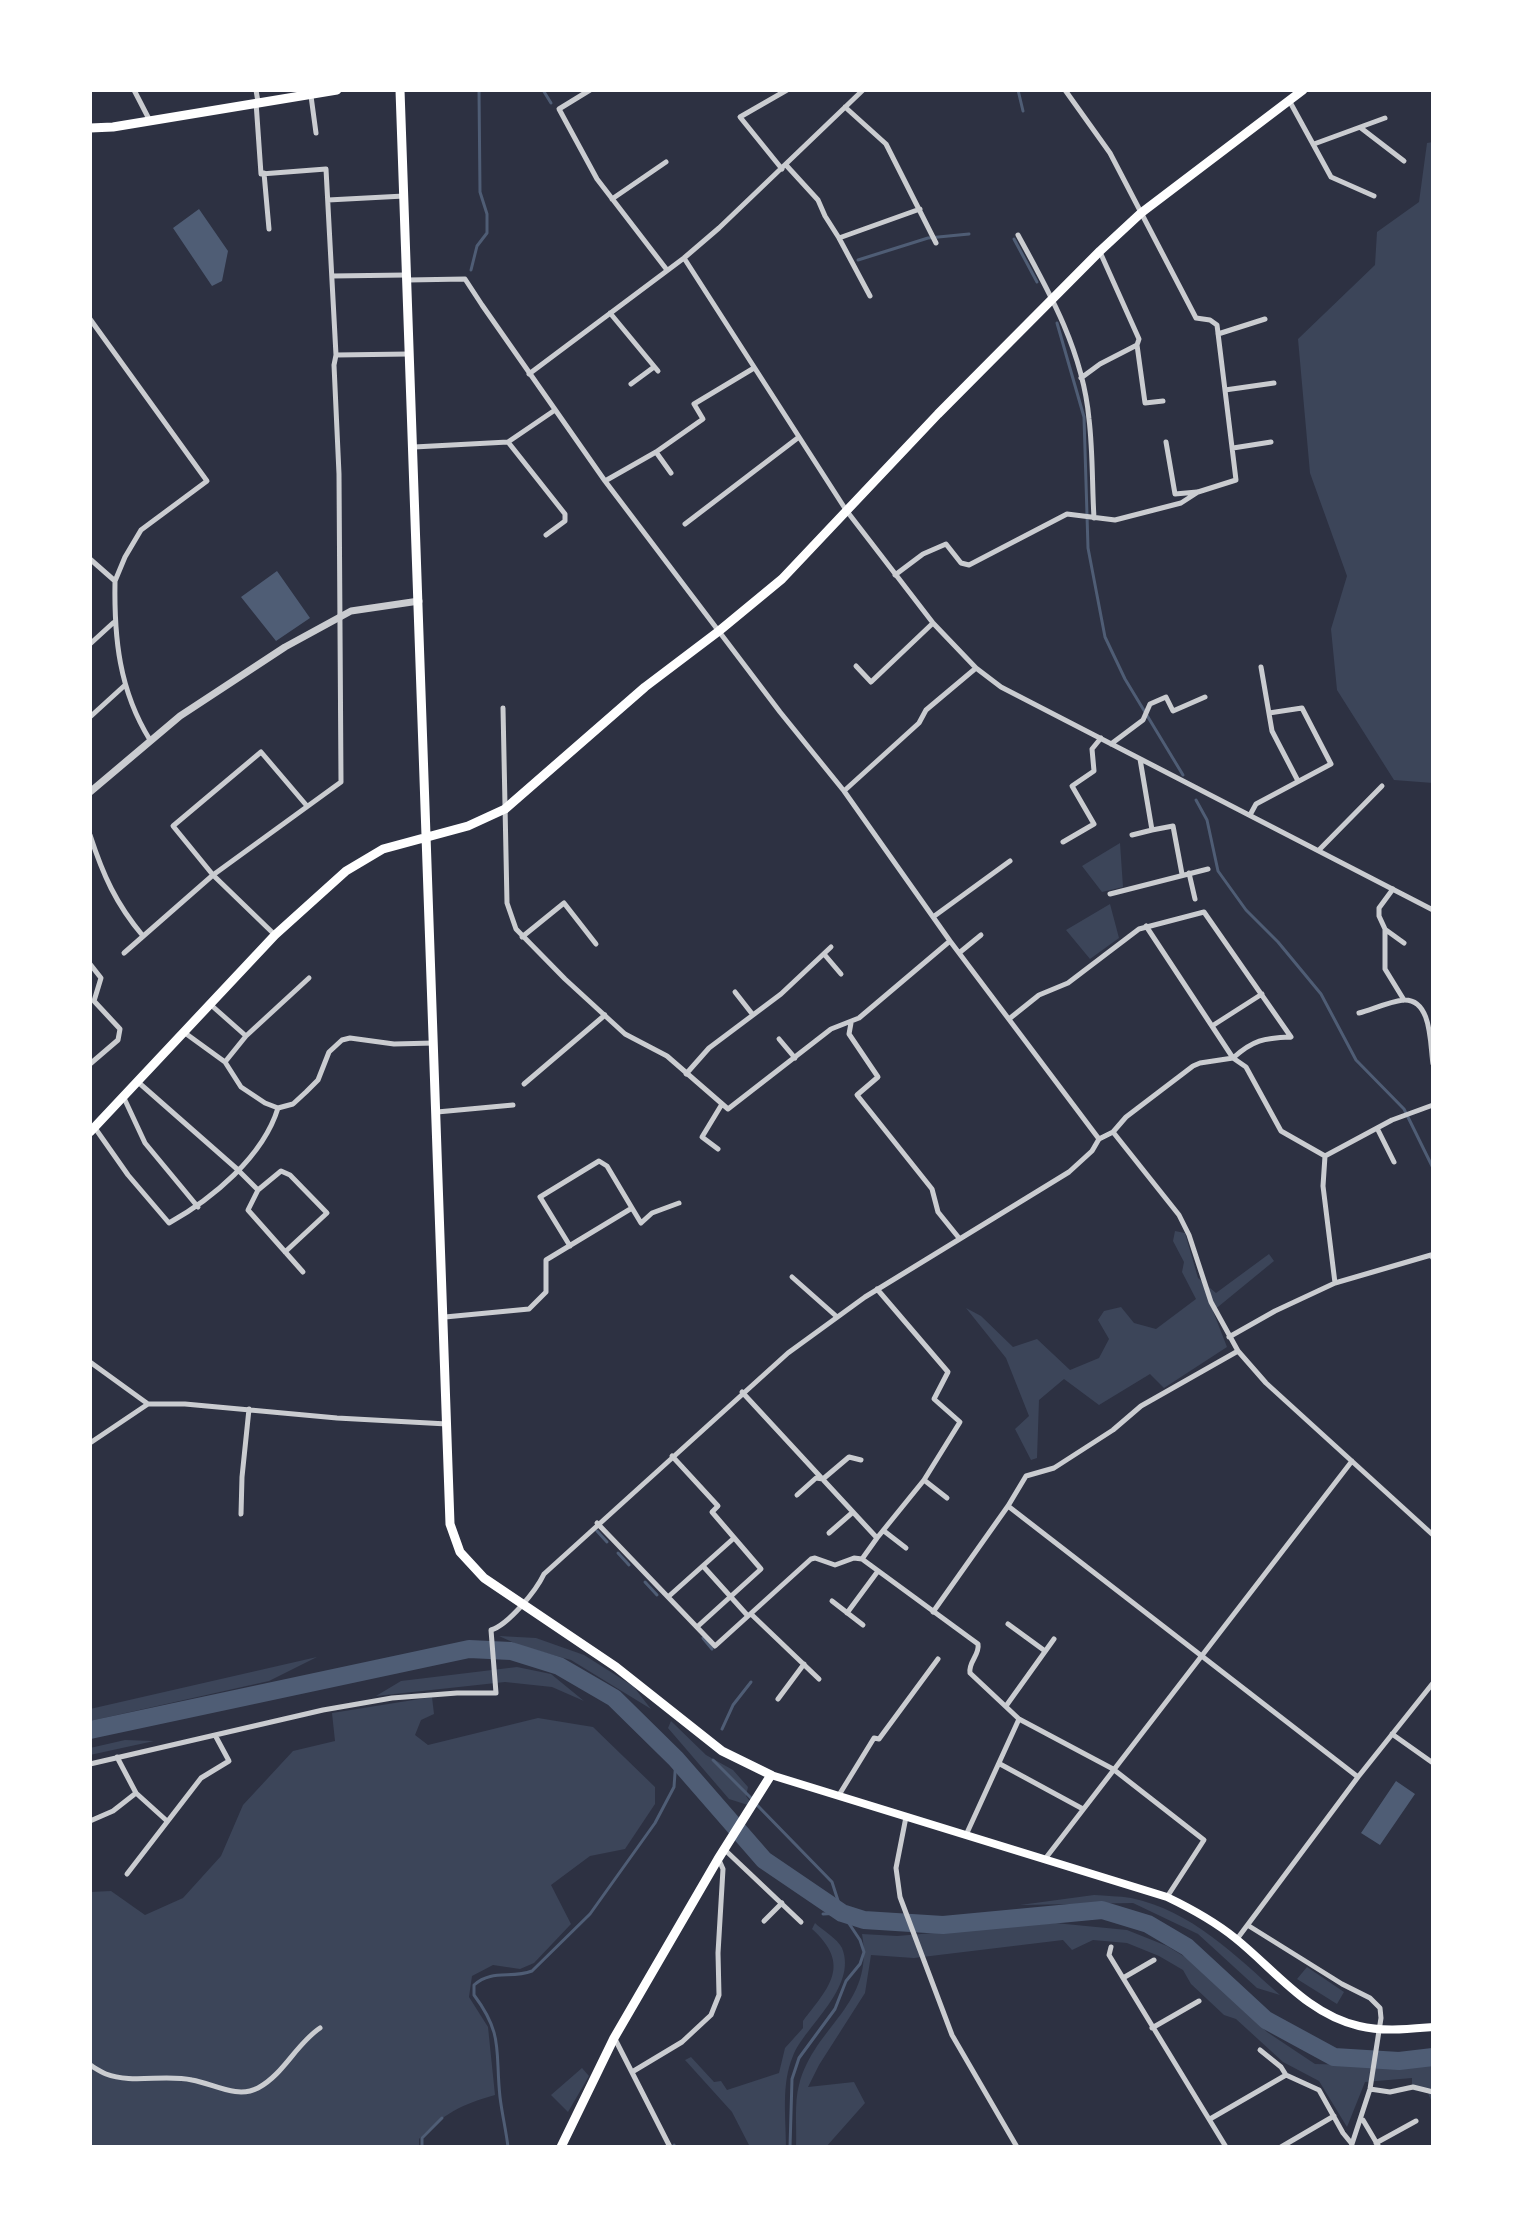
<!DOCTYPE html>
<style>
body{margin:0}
#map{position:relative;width:1523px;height:2237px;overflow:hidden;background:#2d3142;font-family:Poppins,sans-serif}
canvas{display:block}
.frame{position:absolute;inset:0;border:92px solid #fff;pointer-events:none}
</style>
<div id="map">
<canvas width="1523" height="2237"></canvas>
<div class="frame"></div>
</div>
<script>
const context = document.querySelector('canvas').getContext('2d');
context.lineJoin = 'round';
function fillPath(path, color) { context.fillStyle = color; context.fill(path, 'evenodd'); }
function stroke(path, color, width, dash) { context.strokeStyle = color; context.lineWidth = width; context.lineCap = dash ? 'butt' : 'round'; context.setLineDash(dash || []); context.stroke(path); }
const green = new Path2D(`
 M1433,142V783L1394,780L1337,690L1331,629L1347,576L1310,473L1298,339L1375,265L1377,232L1419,202L1427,143Z
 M1120,843L1123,887L1102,892L1082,866Z
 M1110,904L1119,938L1090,959L1066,930Z
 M1175,1231L1185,1233L1198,1278L1216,1293L1269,1254L1274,1261L1213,1311L1227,1347L1164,1388L1150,1374L1099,1405L1064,1379L1039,1400L1037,1458L1031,1460L1015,1429L1029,1416L1006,1358L966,1308L981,1316L1013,1347L1037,1339L1070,1370L1099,1358L1109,1339L1098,1320L1104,1311L1121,1307L1134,1323L1156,1329L1196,1299L1182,1272L1184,1262L1173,1241Z
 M499,1636L536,1638L584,1655L633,1686L651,1709L571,1660L521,1646Z
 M317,1657L269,1681L90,1721V1709Z
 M517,1667L551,1674L584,1701L552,1687L505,1682L376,1696L401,1681Z
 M432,1697L434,1714L421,1720L415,1735L428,1745L538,1718L593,1727L655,1787V1804L625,1849L590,1856L551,1885L571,1924L534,1963L520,1969L493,1965L472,1976L469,1997L488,2027L495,2095C462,2104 443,2114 419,2139V2147H90V1892L111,1891L145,1915L183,1898L221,1856L243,1805L293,1751L335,1741L332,1713Z
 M671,1721L706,1755L733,1770L748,1787L746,1796L754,1807L729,1799L668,1728Z
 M125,1740L154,1741L90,1755V1748Z
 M1094,1895C1106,1896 1119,1896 1131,1898C1192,1911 1235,1955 1280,1995L1257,1988L1198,1934L1133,1903L1020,1905Z
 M815,1923C822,1930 838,1939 842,1948C858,1987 805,2026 793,2056C781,2084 786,2117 786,2147H750L732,2112L685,2060L691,2057L714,2082L721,2081L727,2090L779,2073L785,2048L803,2028V2021C829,1987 852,1965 812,1929Z
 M1055,1923L1127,1930L1167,1946L1198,1965L1267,2032L1315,2064L1390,2066L1433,2062V2105L1428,2093L1412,2090V2078L1365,2082L1347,2127L1319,2081L1283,2062L1236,2019L1224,2015L1191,1984L1183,1970L1159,1956L1127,1943L1093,1940L1072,1950L1063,1940L914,1958L871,1955L865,1993L819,2065L808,2087L854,2082L865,2103L826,2147H796C797,2128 794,2103 799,2085C815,2024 875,2006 862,1934L897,1936Z
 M1307,1967L1344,1992L1337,2004L1297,1979Z
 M582,2068L589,2076L568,2112L551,2095Z`);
const water = new Path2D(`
 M199,209L228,251L222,281L212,286L173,228Z
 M277,571L310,618L276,641L241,597Z
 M1396,1781L1415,1794L1380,1845L1361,1833Z`);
const stream = new Path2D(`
 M543,90L551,103
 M1018,90L1023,111
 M1014,239L1037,282
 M858,260L928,238L969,234
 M471,270L477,246L487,233V214L480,192L479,90
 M1057,323L1084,417L1088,548L1105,637L1125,679L1183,775
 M1196,800L1207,820L1218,871L1246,910L1278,942L1321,994L1356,1060L1404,1109L1433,1168
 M597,1531L607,1542
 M618,1553L629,1565
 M645,1582L657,1595
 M703,1638L712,1649
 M722,1729L733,1705L751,1682
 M713,1760L752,1799
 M757,1805L832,1882L842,1913L823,1914
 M674,2145L675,2147
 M422,2147V2138L442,2118
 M508,2147C506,2130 502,2114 500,2097C495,2051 504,2035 474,1995V1985C492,1969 511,1979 532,1971L590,1914L655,1823L674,1787L676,1759
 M790,2147L792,2079L799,2058L835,2009L846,1981L860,1964L864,1952L860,1940L842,1913`);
const river = new Path2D(`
 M90,1730L469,1649L511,1651L559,1666L614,1698L676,1759L764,1860L842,1913L864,1920L943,1925L1102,1910L1148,1924L1187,1947L1266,2020L1334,2057L1399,2061L1433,2057`);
const minor = new Path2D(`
 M134,90L150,121
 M256,90L258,102
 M590,90L559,109L597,179L667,270
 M311,96L316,133
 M256,102L261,174L326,169L336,355L334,365L339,474L341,782L213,875L275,935
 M1290,102L1331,177L1374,196
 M845,107L886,144L936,243
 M1361,128L1404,161
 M1314,144L1385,118
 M786,165L818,200L825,216L839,238L920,209
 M782,169L740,117L787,90
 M264,173L269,229
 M612,199L666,162
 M328,200L404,196
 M1018,235C1050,293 1083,352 1089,419C1093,452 1092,486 1094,518
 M839,238L870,296
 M1100,252L1139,339L1137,345L1145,403L1163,401
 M684,258L846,510L933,623L976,668L1001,687L1433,910
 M332,276L406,275
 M408,280L465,279L482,305L605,481L780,712L844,791L950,941L1099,1139
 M610,313L658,371
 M90,319L207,481L141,530L125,557L115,581
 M1218,334L1265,319
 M336,355L409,354
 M529,374L684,258L719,228L863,90
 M1081,378L1100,364L1137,345
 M631,384L654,367
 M1225,390L1274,383
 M508,442L565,514V521L546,535
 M1166,442L1175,494L1197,492
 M414,447L508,442L555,410
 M1233,448L1271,442
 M656,452L671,473
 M605,481L656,452L703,419L694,404L754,368
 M685,524L799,437
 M90,559L115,581C114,638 119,690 150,740
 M895,575L923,554L946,544L961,563L969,565L1067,514L1115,520L1181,503L1198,492L1236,480L1217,325L1210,320L1196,318L1110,153L1065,90
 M90,644L113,623
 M856,666L871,682L933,623
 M1261,667L1272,731L1298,781
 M503,708L507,903L516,929L565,979L625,1034L667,1056L728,1109L831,1029L859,1018L950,941
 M90,717L124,686
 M1111,744L1143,720L1150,704L1166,697L1173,711L1205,697
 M1140,759L1152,830L1173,826L1182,874
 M844,791L919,723L926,710L976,668
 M1250,815L1256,804L1331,764L1302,708L1269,713
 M90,835C103,875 116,904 143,936
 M1132,835L1152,830
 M1063,842L1094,824L1072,786L1094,771L1092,749L1101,738
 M1319,850L1382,786
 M1189,873L1195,899
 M1393,889L1379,908V916L1385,929V969L1404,1000
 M1110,894L1208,869
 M933,917L1010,861
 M1146,926L1233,1058C1253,1040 1264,1038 1290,1037
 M1386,930L1404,943
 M522,937L564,903L596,944
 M124,953L213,875L173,826L261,752L307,806
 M959,953L981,935
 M824,954L841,974
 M90,964L101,978L94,1001L120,1029L118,1040L90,1064
 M735,992L753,1015
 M211,1005L246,1036L225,1062
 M1359,1013C1373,1009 1389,1002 1403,1000C1432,998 1430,1044 1433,1064
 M1009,1019L1039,995L1068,983L1139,929L1204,912L1291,1037
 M851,1023L849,1034L878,1077L857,1095L932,1189L938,1212L959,1238
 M1212,1026L1262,994
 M185,1033L225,1062L241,1087L265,1103L278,1108L293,1104L306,1092L318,1080L329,1052L342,1040L350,1038L394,1044L434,1043
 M246,1036L309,978
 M779,1039L795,1058
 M686,1074L709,1048L781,994L831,947
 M138,1082L237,1169L258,1190L248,1210L303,1272
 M524,1084L605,1015
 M124,1098L145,1143L198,1207
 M437,1112L513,1105
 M95,1128L128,1175L169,1223C212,1199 263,1157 278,1108
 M1377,1128L1394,1162
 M1113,1132L1179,1215L1189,1235L1211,1302L1238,1351L1266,1383L1433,1535
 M718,1149L702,1137L722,1104
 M1325,1156L1323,1186L1335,1283
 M1325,1156L1392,1120L1433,1105
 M258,1190L281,1171L290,1175L327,1213L285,1252
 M570,1246L540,1197L599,1161L607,1166L632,1208
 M792,1277L836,1316
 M445,1317L529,1309L546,1292V1260L632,1208L641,1223L652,1213L679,1203
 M1229,1337L1275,1311L1335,1283L1431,1255L1433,1258
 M90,1362L148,1404
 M742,1392L877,1538L862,1559
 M90,1443L148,1404H185L337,1418L447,1424
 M672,1456L718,1506L712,1512L761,1569L697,1627
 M924,1480L947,1498
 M797,1495L816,1478L823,1479L849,1457L861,1460
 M1008,1506L1358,1777
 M241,1514L242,1477L249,1409
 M597,1523L715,1646L811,1559L815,1558L835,1565L854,1558L862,1559L978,1644C980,1655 968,1662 970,1673L1019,1719L1113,1769L1204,1840L1167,1897
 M884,1531L906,1548
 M829,1533L853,1512
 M877,1538L924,1480L960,1422L934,1399L948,1372L877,1289
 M703,1566L748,1616
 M668,1597L734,1538
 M832,1601L863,1625
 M933,1612L1008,1506L1026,1476L1054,1468L1113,1430L1141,1406L1238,1351
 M847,1613L878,1571
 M751,1614L819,1679
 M1008,1624L1045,1651
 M778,1699L804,1664
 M1006,1706L1054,1639
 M1392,1734L1433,1763
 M117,1757L136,1793L167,1821
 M90,1764L323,1710L392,1698L457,1693H496L491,1630C508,1625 536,1591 544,1574L788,1353L865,1297L1069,1172L1092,1151L1099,1139L1113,1132L1126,1117L1193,1066L1200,1063L1233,1058L1246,1067L1281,1131L1325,1156
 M1000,1764L1083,1809
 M839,1795L874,1738L879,1739L938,1659
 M906,1817L896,1868L900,1897L952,2035L1017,2147
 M90,1821L113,1811L136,1793
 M966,1835L1019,1719
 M725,1850L801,1922
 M1045,1859L1352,1461
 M127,1874L201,1778L229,1761L215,1735
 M764,1921L782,1903
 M1249,1926L1342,1984L1370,1998L1380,2008L1381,2018L1370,2089L1351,2147
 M1237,1939L1358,1777L1433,1683
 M1111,1947L1109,1955L1226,2147
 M1123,1978L1154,1960
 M1152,2028L1199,2001
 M615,2039L670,2147
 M1260,2050L1281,2067L1286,2075L1319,2090L1343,2133L1352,2144
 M90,2065C95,2068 101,2072 106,2074C131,2084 165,2074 192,2080C214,2084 237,2099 258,2088C284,2074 296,2044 320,2028
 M632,2072L682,2042L711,2015L719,1995L718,1953L723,1869L719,1860
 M1370,2089L1390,2092L1413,2087L1433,2092
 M1210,2119L1286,2075
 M1363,2120L1379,2147
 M1376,2143L1416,2121
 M1281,2147L1334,2116`);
const tertiary = new Path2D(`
 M90,792L180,716L285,647L351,611L419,601`);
const secondary = new Path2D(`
 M771,1775L1167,1897C1192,1909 1214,1921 1235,1938C1275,1970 1307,2014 1359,2026C1383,2032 1409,2029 1433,2027`);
const primary = new Path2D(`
 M400,90L450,1524L460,1552L484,1578L616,1667L722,1751L771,1775L718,1859L614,2038L561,2147
 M90,1132L275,935L346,871L383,849L468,826L505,809L645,687L719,631L782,579L938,414L1100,251L1141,213L1303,90`);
const trunk = new Path2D(`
 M90,128L113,127L337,90`);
fillPath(green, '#3c4559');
fillPath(water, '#4f5d75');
stroke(stream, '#4f5d75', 3);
stroke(river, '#4f5d75', 18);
stroke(minor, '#caccd0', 5);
stroke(tertiary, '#caccd0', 7);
stroke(secondary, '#fff', 8);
stroke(primary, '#fff', 9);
stroke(trunk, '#fff', 9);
</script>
